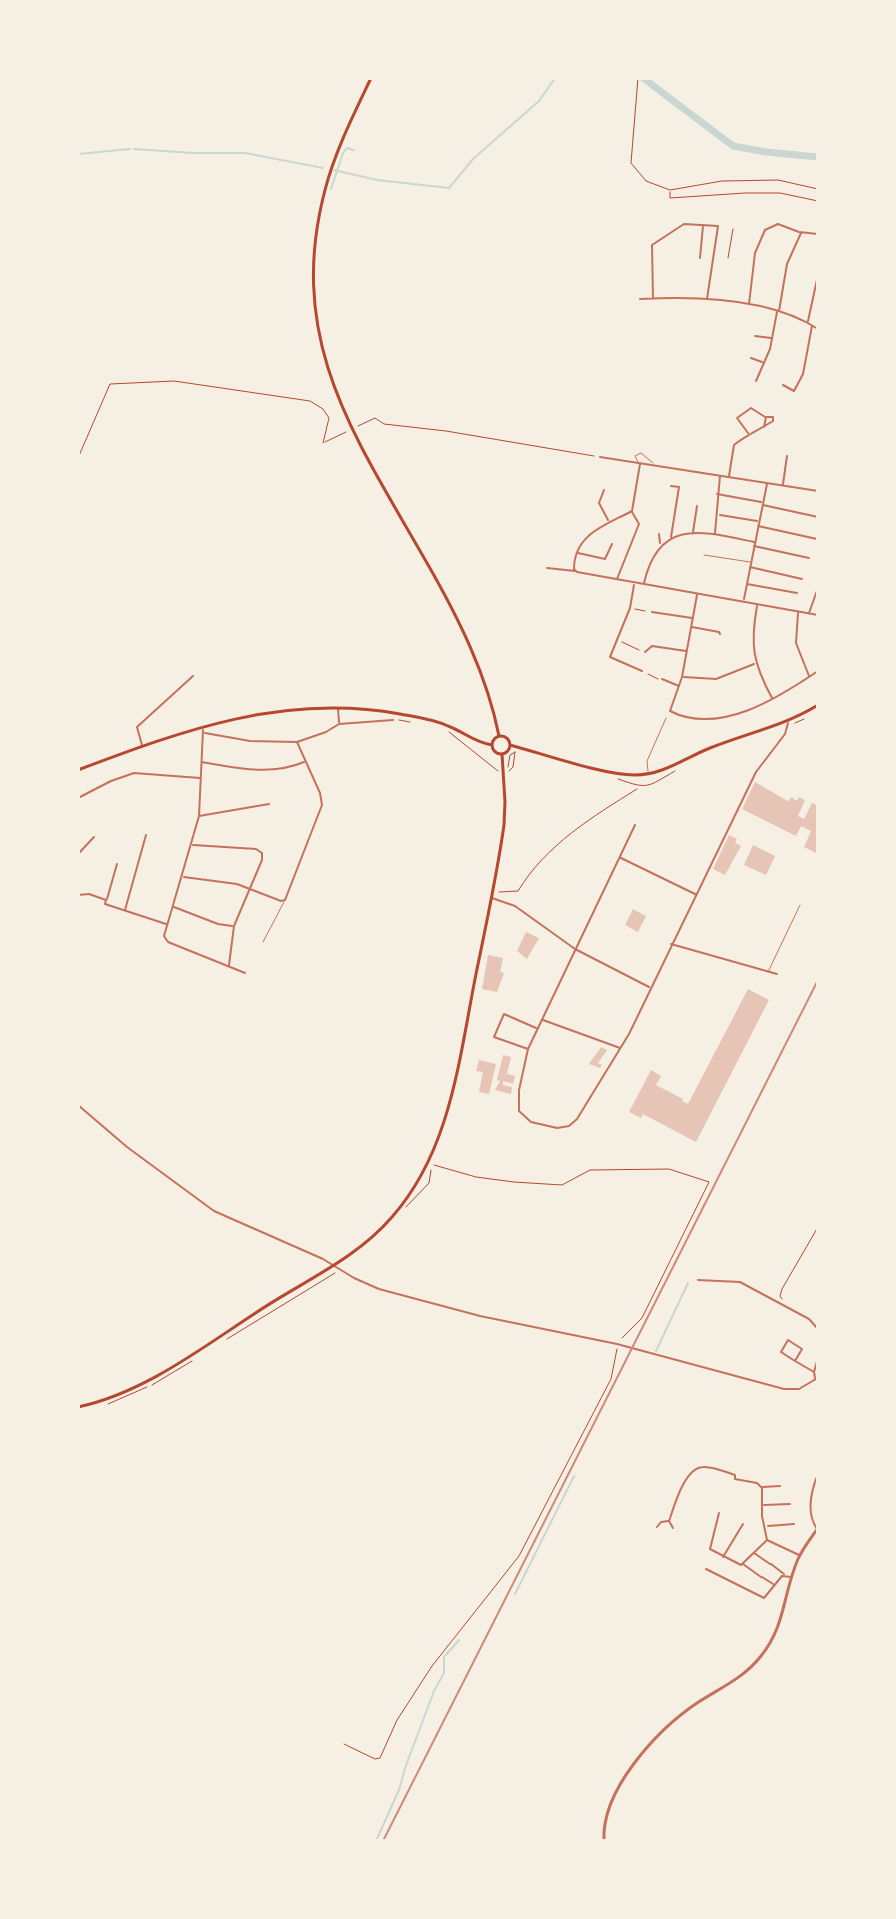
<!DOCTYPE html>
<style>
body{margin:0}
#map{position:relative;width:896px;height:1919px;overflow:hidden;background:#f6efe4;font-family:"Archivo Narrow",sans-serif}
canvas{display:block}
.frame{position:absolute;inset:0;border:80px solid #f6efe4;pointer-events:none}
</style>
<div id="map">
<canvas width="896" height="1919"></canvas>
<div class="frame"></div>
</div>
<script>
const context = document.querySelector('canvas').getContext('2d');
context.lineJoin = 'round';
function stroke(path, color, width, dash) { context.strokeStyle = color; context.lineWidth = width; context.lineCap = dash ? 'butt' : 'round'; context.setLineDash(dash || []); context.stroke(path); }
function fillPath(path, color) { context.fillStyle = color; context.fill(path, 'evenodd'); }
const stream = new Path2D(`
 M134,149L193,153H245L323,168
 M78,154L130,149
 M334,170L377,180L449,188L473,159L539,101L555,78
 M331,189L343,153L347,148L354,150
 M656,1351L688,1283
 M515,1594L574,1476
 M376,1841L399,1790L405,1768L434,1691L444,1673V1657L459,1640`);
const river = new Path2D(`
 M643,78L733,146L766,152L818,157`);
const building = new Path2D(`
 M755,782L786,800L789,801L791,797L797,801L799,797L805,800L798,816L804,819L812,803L818,806V854L804,847L811,831L801,826L796,836L742,809Z
 M729,835L737,839L735,843L741,846L725,875L713,869Z
 M753,845L775,856L766,875L744,865Z
 M633,909L646,916L638,932L625,925Z
 M526,932L539,938L527,959L517,951Z
 M488,955L503,958L500,972L504,973L497,992L482,989Z
 M748,989L769,1000L696,1142L643,1114L641,1118L629,1112L651,1070L661,1076L656,1085L683,1099L682,1101L688,1104Z
 M601,1047L607,1050L598,1063L602,1065L600,1068L589,1064Z
 M503,1055L511,1057L507,1074L515,1076L513,1084L503,1081V1085L512,1087L511,1094L495,1090L500,1081L497,1080Z
 M479,1060L496,1064L489,1094L479,1092L483,1072L476,1071Z`);
const path = new Path2D(`
 M638,78L631,163L646,181L670,190L722,181L778,180L818,189
 M670,192V198L745,193H780L818,201
 M728,258L733,229
 M358,426L375,418L384,424L446,431L594,456
 M325,442L346,432
 M78,458L110,384L174,381L310,401L323,409L329,418L323,443
 M635,609L645,611
 M622,642L639,650
 M648,674L658,679
 M399,720L410,722
 M795,723L804,719
 M449,732L498,771
 M508,767L510,755L515,752
 M509,771L513,767L515,752
 M618,779C649,790 647,787 675,771
 M499,892L518,891C546,845 592,817 637,789
 M434,1165L476,1177L514,1182L562,1185L590,1170L669,1169L709,1182L642,1318L622,1338
 M406,1207L429,1183L431,1170
 M782,1299L780,1296L782,1289L818,1227
 M227,1339L335,1273
 M152,1385L192,1361
 M108,1404L147,1387
 M344,1744L375,1759L380,1758L397,1720L432,1666L519,1556L611,1379L617,1349`);
const service = new Path2D(`
 M638,462L635,456L641,453L653,463
 M704,555L750,562
 M648,771L647,761L666,718
 M263,942L284,902
 M768,972L800,905`);
const minor = new Path2D(`
 M700,258L703,226
 M653,298L652,245L684,224L718,226L707,299
 M640,299C694,296 771,298 818,329
 M749,304L755,253L765,230L778,224L799,232L818,234
 M779,311L787,264L801,233
 M808,321L818,275
 M755,336L771,338
 M751,358L762,362
 M756,381L770,349L777,312
 M783,385L794,391L803,374L812,326
 M748,433L737,418L751,408L765,417
 M600,457L818,491
 M640,464L632,511C606,525 574,534 574,569L577,572L818,615
 M729,476L734,445C746,435 759,430 773,421V417H766L764,427
 M783,484L787,456
 M671,486L679,487L671,537
 M604,490L599,503L608,520
 M717,494L761,502
 M763,505L818,517
 M720,515L757,521
 M758,526L817,539
 M693,532L697,506
 M715,533L720,476
 M659,534L660,543
 M754,546L809,558
 M578,553L605,559L612,544
 M750,567L802,579
 M547,568L575,571
 M617,579L639,524L632,512
 M644,583C659,518 701,531 754,542
 M747,584L797,593
 M634,585L630,608L610,657L642,671
 M697,595L682,677L670,711C719,736 778,698 818,671
 M744,599L767,484
 M757,606C750,645 753,663 772,698
 M652,612L692,618
 M798,613L796,643L809,676
 M809,613L818,588
 M692,627L719,632L720,634
 M645,652L652,646L686,651
 M684,677L716,679L754,664
 M662,679L679,686
 M338,709L339,722
 M203,730L199,816L164,936L168,942L245,973
 M205,733L250,741L297,742L326,732L339,724L393,720
 M142,745L137,727L193,676
 M202,762C237,768 271,776 304,762
 M78,798L111,781L134,773L200,778
 M199,816L269,804
 M193,845L256,849L262,853V860L234,926L229,965
 M78,854L94,837
 M621,858L695,894
 M184,877L237,884L281,901L285,900L322,805L320,793L297,742
 M78,895L89,894L106,900L105,904L166,924
 M492,898L515,906L575,949L649,987
 M107,899L117,864
 M174,907L218,924L232,926
 M125,910L146,835
 M671,944L777,974
 M543,1020L620,1048
 M536,1028L504,1014L494,1037L528,1049L635,825
 M528,1049L519,1090V1111L531,1122L557,1128L569,1126L577,1119L629,1034L756,772L785,734L788,723
 M78,1105L127,1147L214,1211L323,1259L354,1278L379,1289L480,1316L617,1344L784,1389H799L816,1379
 M698,1280L740,1282L809,1319L818,1329
 M795,1361L781,1352L788,1340L802,1349L795,1361L814,1372
 M815,1378L814,1372L818,1358
 M763,1487L780,1486
 M764,1505L790,1504
 M719,1513L710,1549L741,1565L766,1541
 M768,1526L794,1524
 M657,1527L661,1522L668,1521
 M673,1528L669,1521C674,1507 684,1468 703,1467C712,1466 726,1472 735,1475V1479L757,1483L762,1488V1516L767,1540L799,1555
 M817,1529C806,1513 811,1491 818,1474
 M754,1553L770,1564
 M723,1557L743,1524
 M743,1564L761,1577
 M771,1564L784,1574
 M706,1569L764,1598L782,1576L791,1577
 M762,1577L773,1584`);
const tertiary = new Path2D(`
 M604,1841C601,1790 657,1730 697,1703C720,1688 744,1678 761,1656C786,1625 783,1593 798,1559C803,1548 811,1538 818,1528`);
const secondary = new Path2D(`
 M371,78C354,114 335,151 325,190C285,342 356,438 427,563C458,617 487,675 499,736
 M492 745a9 9 0 1 1 18 0a9 9 0 1 1-18 0Z
 M510,745C544,754 602,775 635,775C663,775 685,758 710,748C747,733 784,726 818,705
 M78,770C184,730 284,693 400,714C416,717 433,719 448,726C464,732 474,742 492,745
 M78,1407C143,1393 199,1350 254,1314C301,1282 354,1261 392,1217C451,1150 459,1059 476,974C486,925 497,875 504,825L505,802L502,754`);
const rail = new Path2D(`
 M383,1841L818,980`);
stroke(stream, '#c9d6d2', 2);
stroke(river, '#c9d6d2', 7);
fillPath(building, '#e6c5b7');
stroke(path, '#b5482f', 1);
stroke(service, '#c5725c', 1);
stroke(minor, '#c5725c', 2);
stroke(tertiary, '#c5725c', 3);
stroke(secondary, '#b5482f', 3);
stroke(rail, '#cf8b77', 2);
</script>
